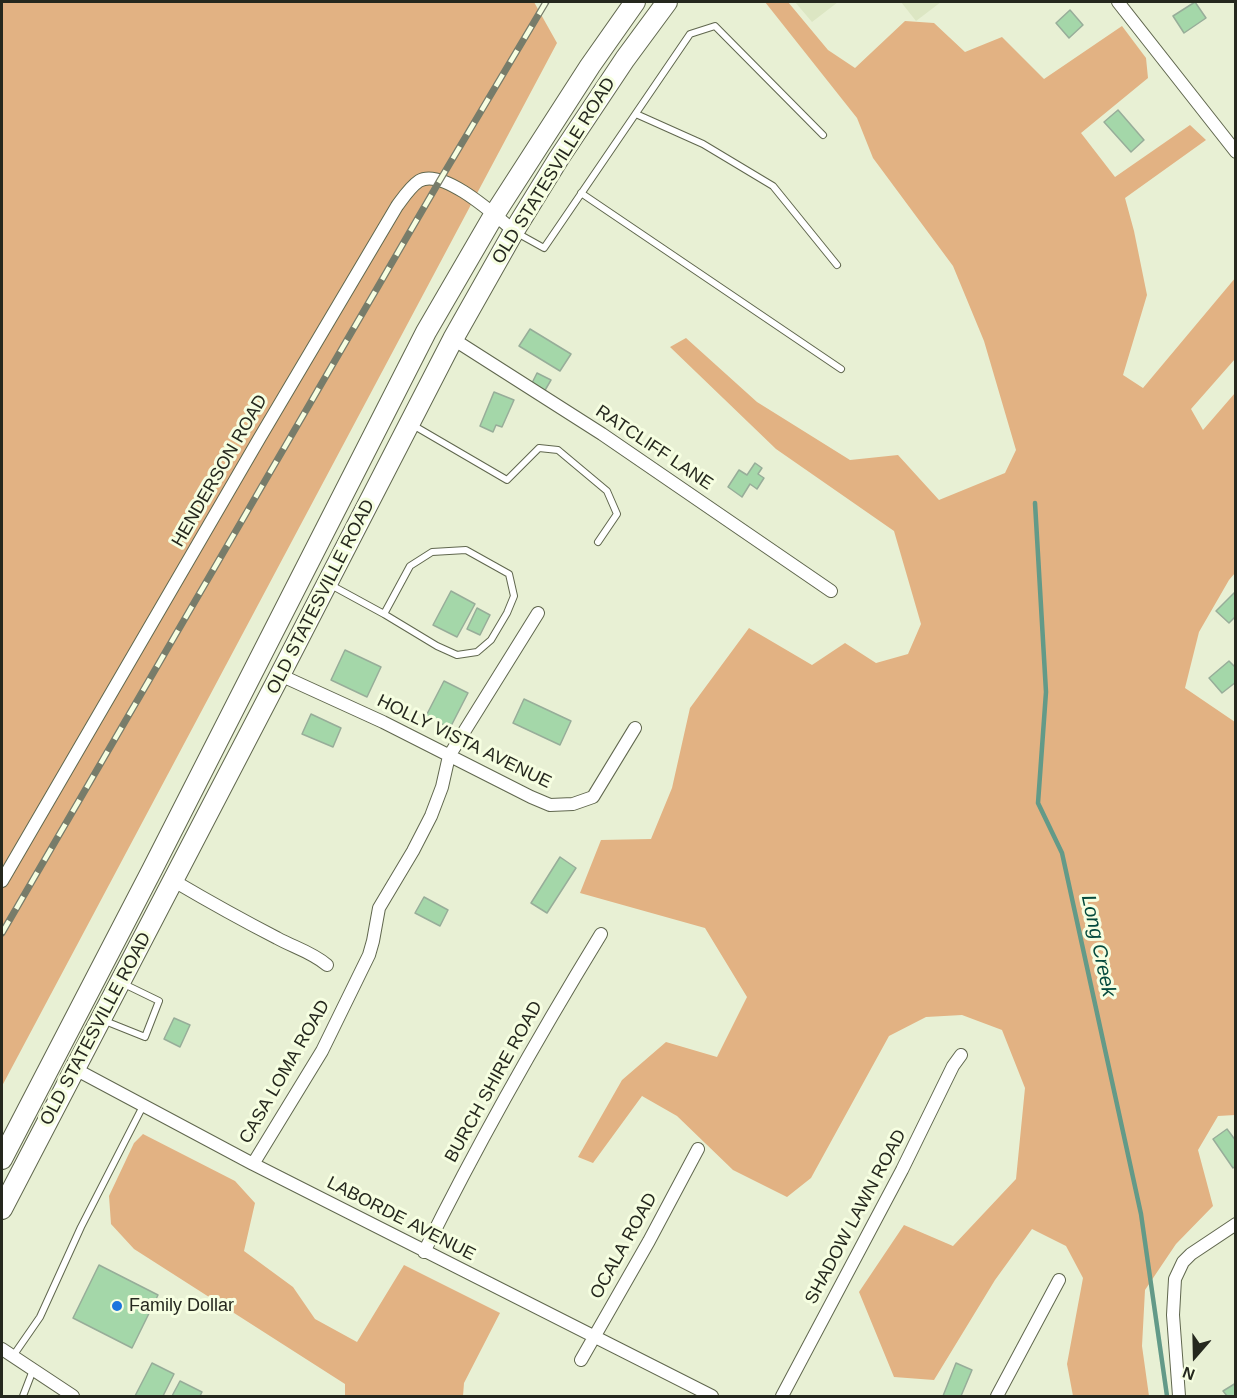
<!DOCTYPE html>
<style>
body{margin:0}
#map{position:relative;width:1237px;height:1398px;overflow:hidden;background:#e8f0d4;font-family:Arial,sans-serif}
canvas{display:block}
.frame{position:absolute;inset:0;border:3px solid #25281e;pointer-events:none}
.north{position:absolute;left:1165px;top:1326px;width:60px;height:60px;-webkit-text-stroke:4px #f6fee1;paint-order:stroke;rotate:200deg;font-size:16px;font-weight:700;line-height:24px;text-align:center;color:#25281e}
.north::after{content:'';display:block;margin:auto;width:21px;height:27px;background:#25281e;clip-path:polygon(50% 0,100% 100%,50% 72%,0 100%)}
</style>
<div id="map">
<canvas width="1237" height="1398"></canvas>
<div class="frame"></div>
<div class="north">N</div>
</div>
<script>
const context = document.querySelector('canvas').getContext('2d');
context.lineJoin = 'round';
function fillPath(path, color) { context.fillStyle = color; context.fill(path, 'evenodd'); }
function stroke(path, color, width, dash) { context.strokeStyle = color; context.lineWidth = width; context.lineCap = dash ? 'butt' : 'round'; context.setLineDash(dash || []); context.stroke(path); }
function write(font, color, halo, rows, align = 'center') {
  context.font = font + ' Arial,sans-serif'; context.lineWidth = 6; context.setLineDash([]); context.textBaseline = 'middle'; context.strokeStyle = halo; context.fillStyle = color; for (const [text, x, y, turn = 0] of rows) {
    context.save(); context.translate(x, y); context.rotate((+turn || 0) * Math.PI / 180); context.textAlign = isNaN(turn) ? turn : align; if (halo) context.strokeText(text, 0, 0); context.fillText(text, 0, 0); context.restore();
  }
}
const built = new Path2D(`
 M795,2H838L812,22Z
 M901,2H941L916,21Z`);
const forest = new Path2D(`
 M2,2H534L557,43L2,1086Z
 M765,2H788L828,50L855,68L905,21L934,23L965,52L1002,37L1044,79L1122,26L1146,58L1148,78L1081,133L1115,177L1190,125L1206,140L1125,198L1134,231L1147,295L1123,375L1143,388L1236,277L1235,359L1191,409L1203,430L1235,393V573L1229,580L1199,632L1185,688L1235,722V1115L1218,1116L1198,1150L1213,1206L1176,1244L1145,1290L1142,1346L1149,1396H1073L1067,1364L1083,1278L1066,1246L1032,1229L995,1280L934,1380L894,1377L859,1292L904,1225L953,1246L1016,1179L1025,1088L1002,1030L962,1015L926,1017L889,1036L811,1178L787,1197L733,1170L677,1116L642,1096L593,1163L578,1157L622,1080L666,1042L717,1057L747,997L705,928L580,893L601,840L651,839L672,788L690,708L749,628L812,665L845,643L876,663L908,654L921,624L894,531L776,449L670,347L686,338L757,402L850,460L898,455L939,500L1005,473L1016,450L984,341L953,266L873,158L857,118Z
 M143,1134L235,1181L255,1203L244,1251L293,1287L315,1319L357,1342L404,1265L500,1313L464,1383L463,1396H345V1384L134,1249L111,1224L109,1196L134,1143Z`);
const stream = new Path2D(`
 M1035,503L1046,692L1038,803L1062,853L1141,1214L1167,1396`);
const building = new Path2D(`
 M1195,2L1206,18L1184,33L1173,16Z
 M1070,10L1083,25L1069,38L1056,23Z
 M1118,110L1144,140L1131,152L1104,122Z
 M530,329L571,354L560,371L519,346Z
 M537,373L551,380L544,392L531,385Z
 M494,392L514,400L502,427L496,425L493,432L480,426Z
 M755,463L762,468L758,474L764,478L757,489L750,484L742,497L728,487L739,470L747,475Z
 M451,591L475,604L457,637L433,625Z
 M1236,591V616L1229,623L1216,611Z
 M477,608L490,615L480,635L467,629Z
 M345,650L381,667L367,697L331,680Z
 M1229,661L1236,668V682L1222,693L1209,678Z
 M444,681L468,693L450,728L426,716Z
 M524,699L571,721L560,745L513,723Z
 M311,714L341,728L333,747L302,734Z
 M560,857L576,868L547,913L531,903Z
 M424,897L448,910L440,926L415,913Z
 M174,1018L190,1025L180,1047L164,1039Z
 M1227,1129L1236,1141V1166L1233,1168L1213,1139Z
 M99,1265L158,1295L132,1348L73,1318Z
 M152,1363L174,1374L163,1396H135Z
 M956,1363L972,1370L961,1396H943Z
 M180,1381L202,1392L200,1396H172Z
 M1236,1383V1396H1227L1223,1391Z`);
const lane = new Path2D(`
 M636,114L703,144L773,186L837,265
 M581,193L841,369
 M517,233L544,248L690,34L715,26L823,135
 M411,424L507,480L539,448L558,450L607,491L617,514L598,542
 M329,584L384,614L437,646L457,655L477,652L491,640L507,613L514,596L509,574L466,550L432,552L410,566L384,614
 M105,1021L145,1037L159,1001L124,984
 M13,1356L40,1317L81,1227L143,1106
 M23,1396L33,1370`);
const street = new Path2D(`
 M1118,2L1236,152
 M453,339L602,434L831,591
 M280,675L383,722L531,797L550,805L573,804L593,797L635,728
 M2,881L259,439L397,206C403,198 410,187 419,181C443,167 496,216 514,231
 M174,881C208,901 242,920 277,938C293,947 312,952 327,965
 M75,1069L253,1164L712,1396
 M253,1164L322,1051L369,955L373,941L379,908L413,851L431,816L442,787L449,756L538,613
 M424,1252C478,1143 538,1037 601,934
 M2,1349L73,1396
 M581,1360L649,1241L698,1149
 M782,1396L902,1170L953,1066L961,1055
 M997,1396L1059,1280
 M1179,1396L1173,1315L1175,1279L1183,1262L1191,1254L1236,1224`);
const primary = new Path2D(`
 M2,1159L152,870L426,332L494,215L590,66L635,2
 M2,1209L280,675L453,339L514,231L559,158L625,59L667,2`);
const rail = new Path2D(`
 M2,933L440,180L546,2`);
const markers = [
 [117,1306,6,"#1a75de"]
];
const streetNames = [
 ["OLD STATESVILLE ROAD",554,171,-58],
 ["RATCLIFF LANE",654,448,34],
 ["HENDERSON ROAD",220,471,-60],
 ["OLD STATESVILLE ROAD",321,597,-63],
 ["HOLLY VISTA AVENUE",464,742,26],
 ["OLD STATESVILLE ROAD",96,1029,-62],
 ["CASA LOMA ROAD",285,1072,-60],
 ["BURCH SHIRE ROAD",494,1082,-61],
 ["SHADOW LAWN ROAD",856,1217,-62],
 ["LABORDE AVENUE",401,1219,27],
 ["OCALA ROAD",624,1246,-61]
];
const poiNames = [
 ["Family Dollar",129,1306]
];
const waterNames = [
 ["Long Creek",1098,946,78]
];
fillPath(built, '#dce6c3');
fillPath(forest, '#e2b283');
stroke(stream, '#639a88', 4.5);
fillPath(building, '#a4d7a9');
stroke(building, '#97ad99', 1.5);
stroke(lane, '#60674e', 8);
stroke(street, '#60674e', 14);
stroke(primary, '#60674e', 22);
stroke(lane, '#fff', 6);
stroke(street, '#fff', 12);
stroke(primary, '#fff', 20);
stroke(rail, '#777c6a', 7);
stroke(rail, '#f6fee1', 4.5, [14]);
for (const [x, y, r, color] of markers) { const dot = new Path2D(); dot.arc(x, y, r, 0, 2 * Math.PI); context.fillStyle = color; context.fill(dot); stroke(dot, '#f6fee1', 2); }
write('18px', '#25281e', '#f6fee1', streetNames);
write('18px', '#25281e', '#f6fee1', poiNames, 'left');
write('italic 20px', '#054a3d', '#f6fee1', waterNames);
</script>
